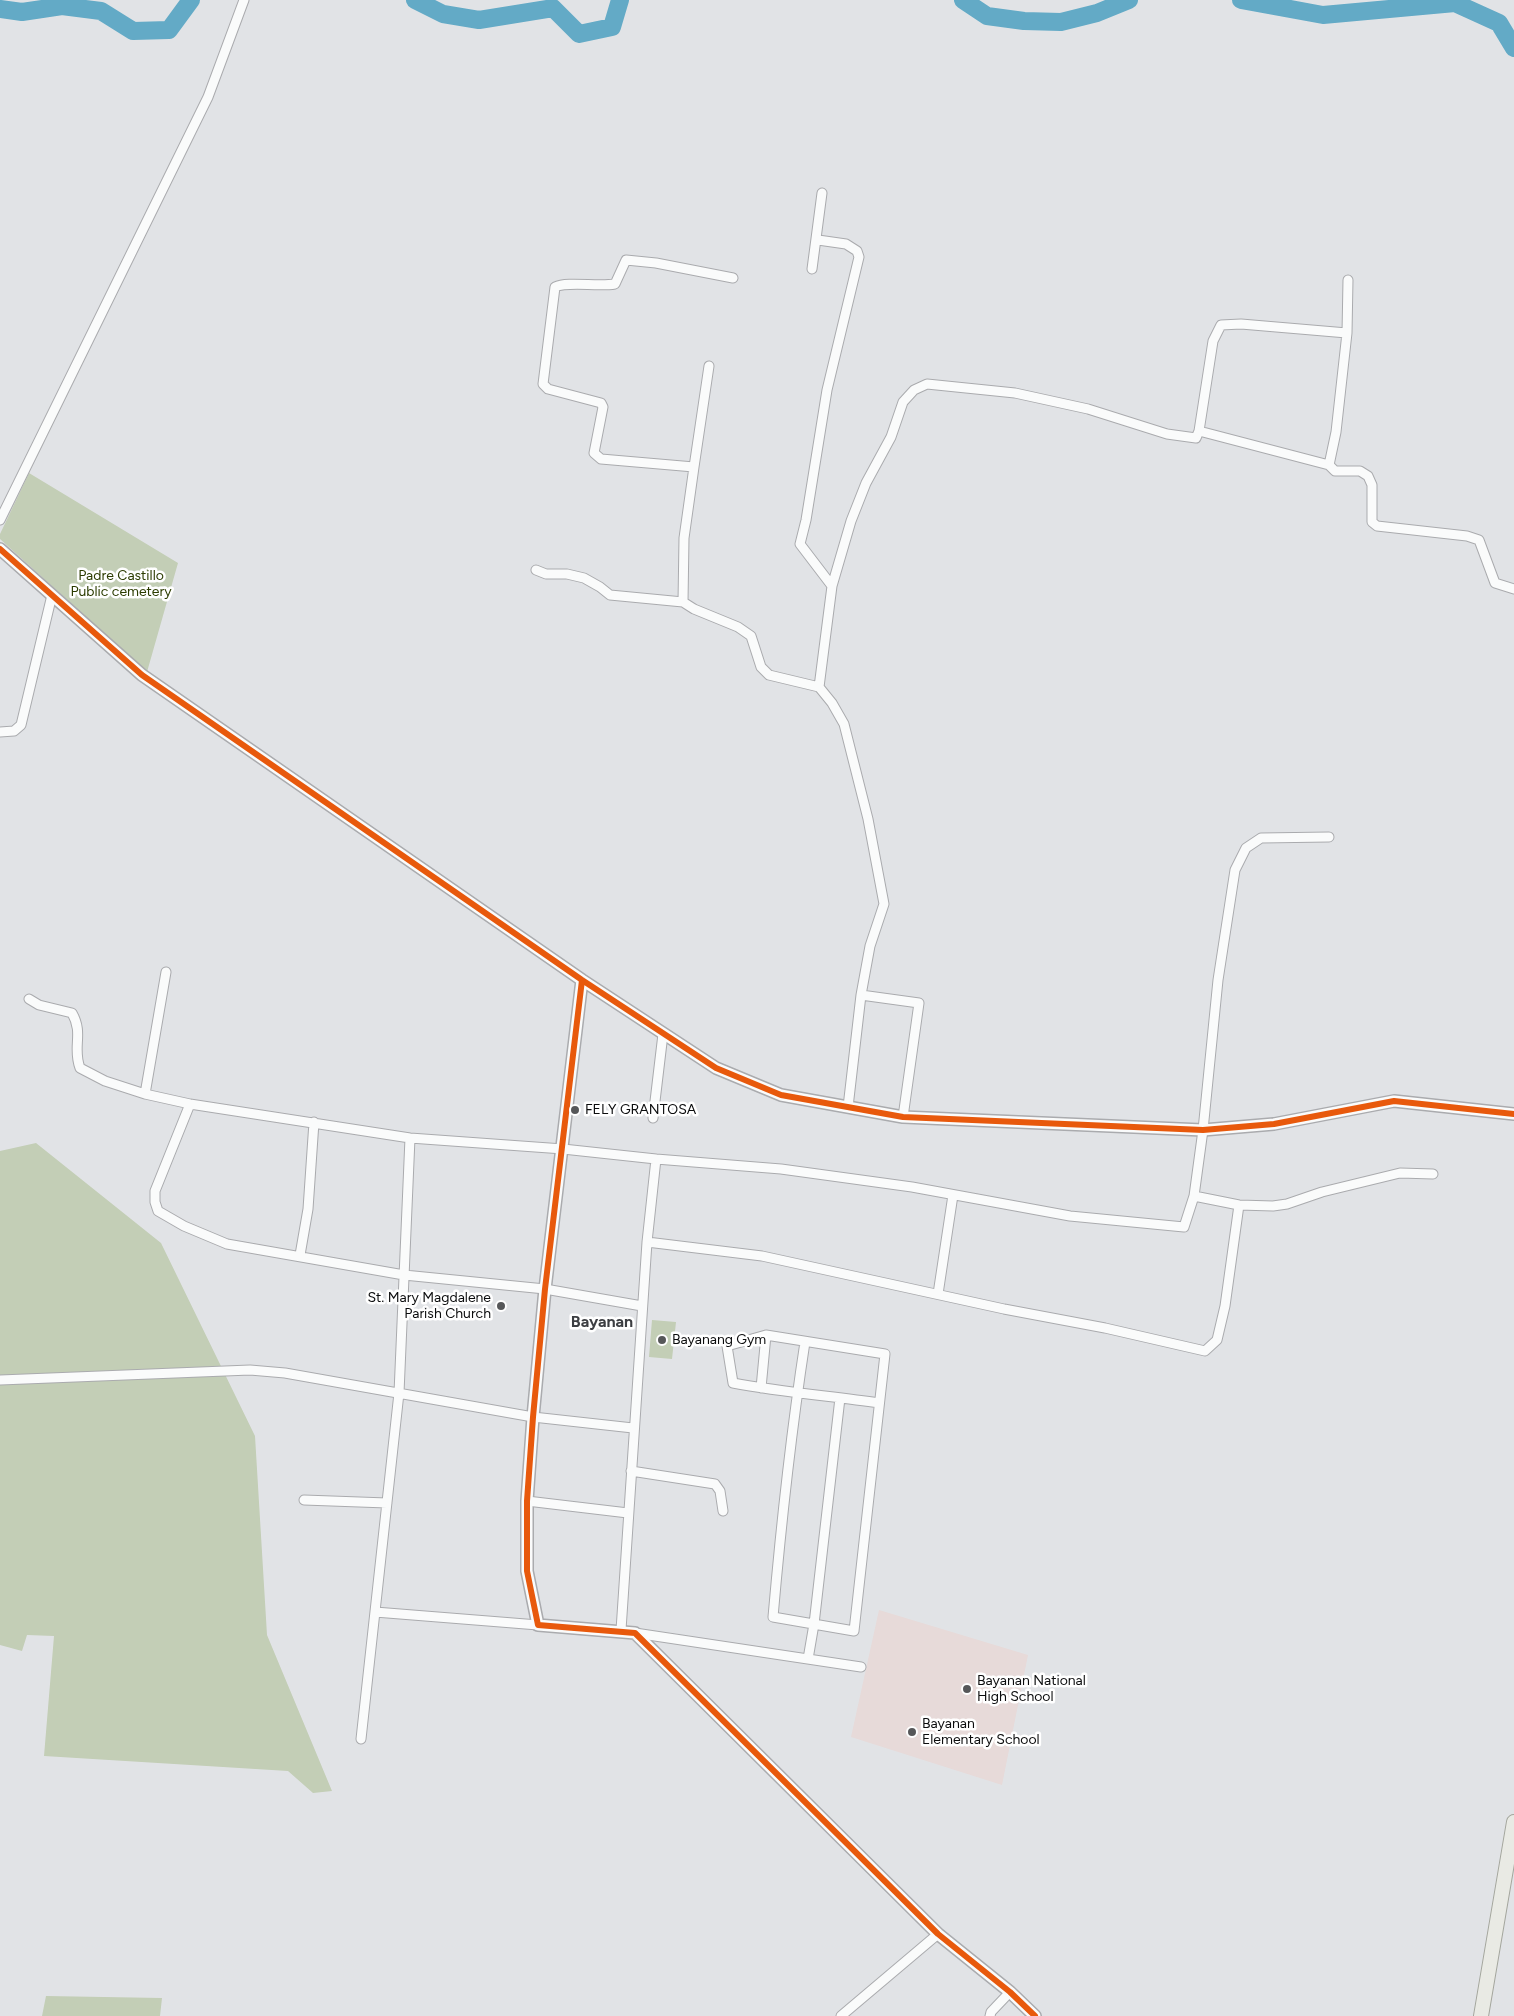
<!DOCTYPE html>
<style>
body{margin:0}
canvas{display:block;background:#e1e3e6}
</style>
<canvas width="1514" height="2016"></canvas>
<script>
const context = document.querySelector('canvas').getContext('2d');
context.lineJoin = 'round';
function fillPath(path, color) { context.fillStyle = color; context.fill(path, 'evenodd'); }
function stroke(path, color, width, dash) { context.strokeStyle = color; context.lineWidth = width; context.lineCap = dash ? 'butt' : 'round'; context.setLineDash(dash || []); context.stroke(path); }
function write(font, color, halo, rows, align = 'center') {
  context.font = font + ' Figtree,sans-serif'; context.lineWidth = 5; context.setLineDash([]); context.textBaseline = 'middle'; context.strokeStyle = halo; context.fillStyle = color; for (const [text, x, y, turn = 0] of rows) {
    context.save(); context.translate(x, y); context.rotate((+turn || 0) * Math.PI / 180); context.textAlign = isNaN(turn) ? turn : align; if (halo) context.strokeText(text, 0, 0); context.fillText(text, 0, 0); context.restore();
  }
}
const education = new Path2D(`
 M879,1610L1028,1655L1002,1785L851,1737Z`);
const green = new Path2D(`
 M29,473L178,563L147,672L0,539V534Z
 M36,1143L161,1243L255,1436L267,1635L332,1791L313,1793L288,1771L44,1756L54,1636L27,1635L22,1651L0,1645V1151Z
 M652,1320L676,1322L672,1359L649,1357Z
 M46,1996L162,1998L160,2016H42Z`);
const river = new Path2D(`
 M415,0L443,14L479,20L553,8L579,34L612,27L620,0
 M963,0L987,16L1024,21L1061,22L1097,13L1129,0
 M1241,0L1323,15L1455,3L1499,23L1514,48
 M0,9L22,12L62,6L101,11L133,31L169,30L191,0`);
const minor = new Path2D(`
 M818,240L846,244L857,251L859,257L827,390L806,520L800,544L832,586
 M812,269L822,193
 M733,278L656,263L626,260L615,284C597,287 568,281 555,287L543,384L548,389L601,403L603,407L594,453L601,459L694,467L684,538L683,602L694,609L738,627L751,636L761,667L769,675L819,687L832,703L844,724L868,819L884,904L870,946L861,995L848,1107
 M1347,333L1336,432L1329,465L1335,471H1360L1368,476L1372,485V522L1377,526L1467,536L1479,540L1495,583L1514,589
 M1199,431L1329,465
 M694,467L709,366
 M0,520L208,97L244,0
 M536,570L546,574H567L584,578L600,587L610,595L683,602
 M819,687L832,586L851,521L866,483L891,437L903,402L914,390L927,384L1015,393L1088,409L1167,434L1196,438L1199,431L1213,341L1221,325L1241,324L1347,333L1348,280
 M0,732L14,731L21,725L52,595
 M861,995L919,1003L903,1117
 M29,999L39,1005L72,1013C84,1034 72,1047 80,1068L105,1081L145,1094L190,1104L410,1138L563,1149L656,1159L781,1169L912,1187L1070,1216L1184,1227L1194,1196L1239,1205L1273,1206L1287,1204L1322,1192L1400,1173L1433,1174
 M145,1094L166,972
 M190,1104L155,1191V1202L158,1211L184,1226L227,1244L404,1275L545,1289L642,1306
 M653,1118L663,1034
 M1194,1196L1203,1130L1218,980L1235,870L1246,848L1261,838L1329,837
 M647,1242L762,1256L1004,1309L1105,1328L1205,1351L1217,1340L1225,1306L1239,1205
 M300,1255L308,1209L314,1122
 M938,1294L953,1195
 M805,1342C791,1433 781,1525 773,1617L854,1631L885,1354L766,1335L727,1346L733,1383C781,1392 830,1396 879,1403
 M0,1380L250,1370L285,1373L533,1417L633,1428
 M761,1388L766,1335
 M631,1471L715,1484L720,1491L723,1511
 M304,1500L387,1503
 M527,1501L628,1513
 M375,1612L538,1625
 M621,1630L647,1242L656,1159
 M635,1633L861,1667
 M808,1659L814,1624L840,1398
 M361,1739L399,1393L410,1138
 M841,2016L938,1934
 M990,2016L991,2012L1010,1992`);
const tertiary = new Path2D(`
 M0,549L142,675L582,980L716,1068L781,1095L903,1117L1203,1130L1274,1124L1394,1101L1514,1114
 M582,980L545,1289L533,1417L527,1501V1571L538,1625L635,1633L938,1934L1010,1992L1035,2016`);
const primary = new Path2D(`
 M1481,2016L1514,1822`);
const cycleway = new Path2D(`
 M0,549L142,675L582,980L716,1068L781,1095L903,1117L1203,1130L1274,1124L1394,1101L1514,1114
 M582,980L545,1289L533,1417L527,1501V1571L538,1625L635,1633L938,1934L1010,1992L1035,2016`);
const markers = [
 [575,1110,5,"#565759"],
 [501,1306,5,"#565759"],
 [662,1340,5,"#565759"],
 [967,1689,5,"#565759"],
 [912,1732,5,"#565759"]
];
const parkNames = [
 ["Padre Castillo",121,576],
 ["Public cemetery",121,592]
];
const poiNames = [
 ["FELY GRANTOSA",585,1110],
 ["St. Mary Magdalene",491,1298,"right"],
 ["Parish Church",491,1314,"right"],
 ["Bayanang Gym",672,1340],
 ["Bayanan National",977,1681],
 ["High School",977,1697],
 ["Bayanan",922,1724],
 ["Elementary School",922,1740]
];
const quarterNames = [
 ["Bayanan",602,1322]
];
fillPath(education, '#e7dad9');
fillPath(green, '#c3ceb6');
stroke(river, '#63aac6', 18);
stroke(minor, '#aaabae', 11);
stroke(tertiary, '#aaabae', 14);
stroke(primary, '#a4a69d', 16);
stroke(minor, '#fafbfb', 9);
stroke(tertiary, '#fafbfb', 11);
stroke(primary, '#e9eae4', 14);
stroke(cycleway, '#e8590c', 6);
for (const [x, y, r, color] of markers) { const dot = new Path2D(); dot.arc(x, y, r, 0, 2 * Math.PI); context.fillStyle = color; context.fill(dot); stroke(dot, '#fff', 2); }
write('14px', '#2c3c01', '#fff', parkNames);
write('14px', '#0b0c0d', '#fff', poiNames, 'left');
write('bold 16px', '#3c3e42', '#fff', quarterNames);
</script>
